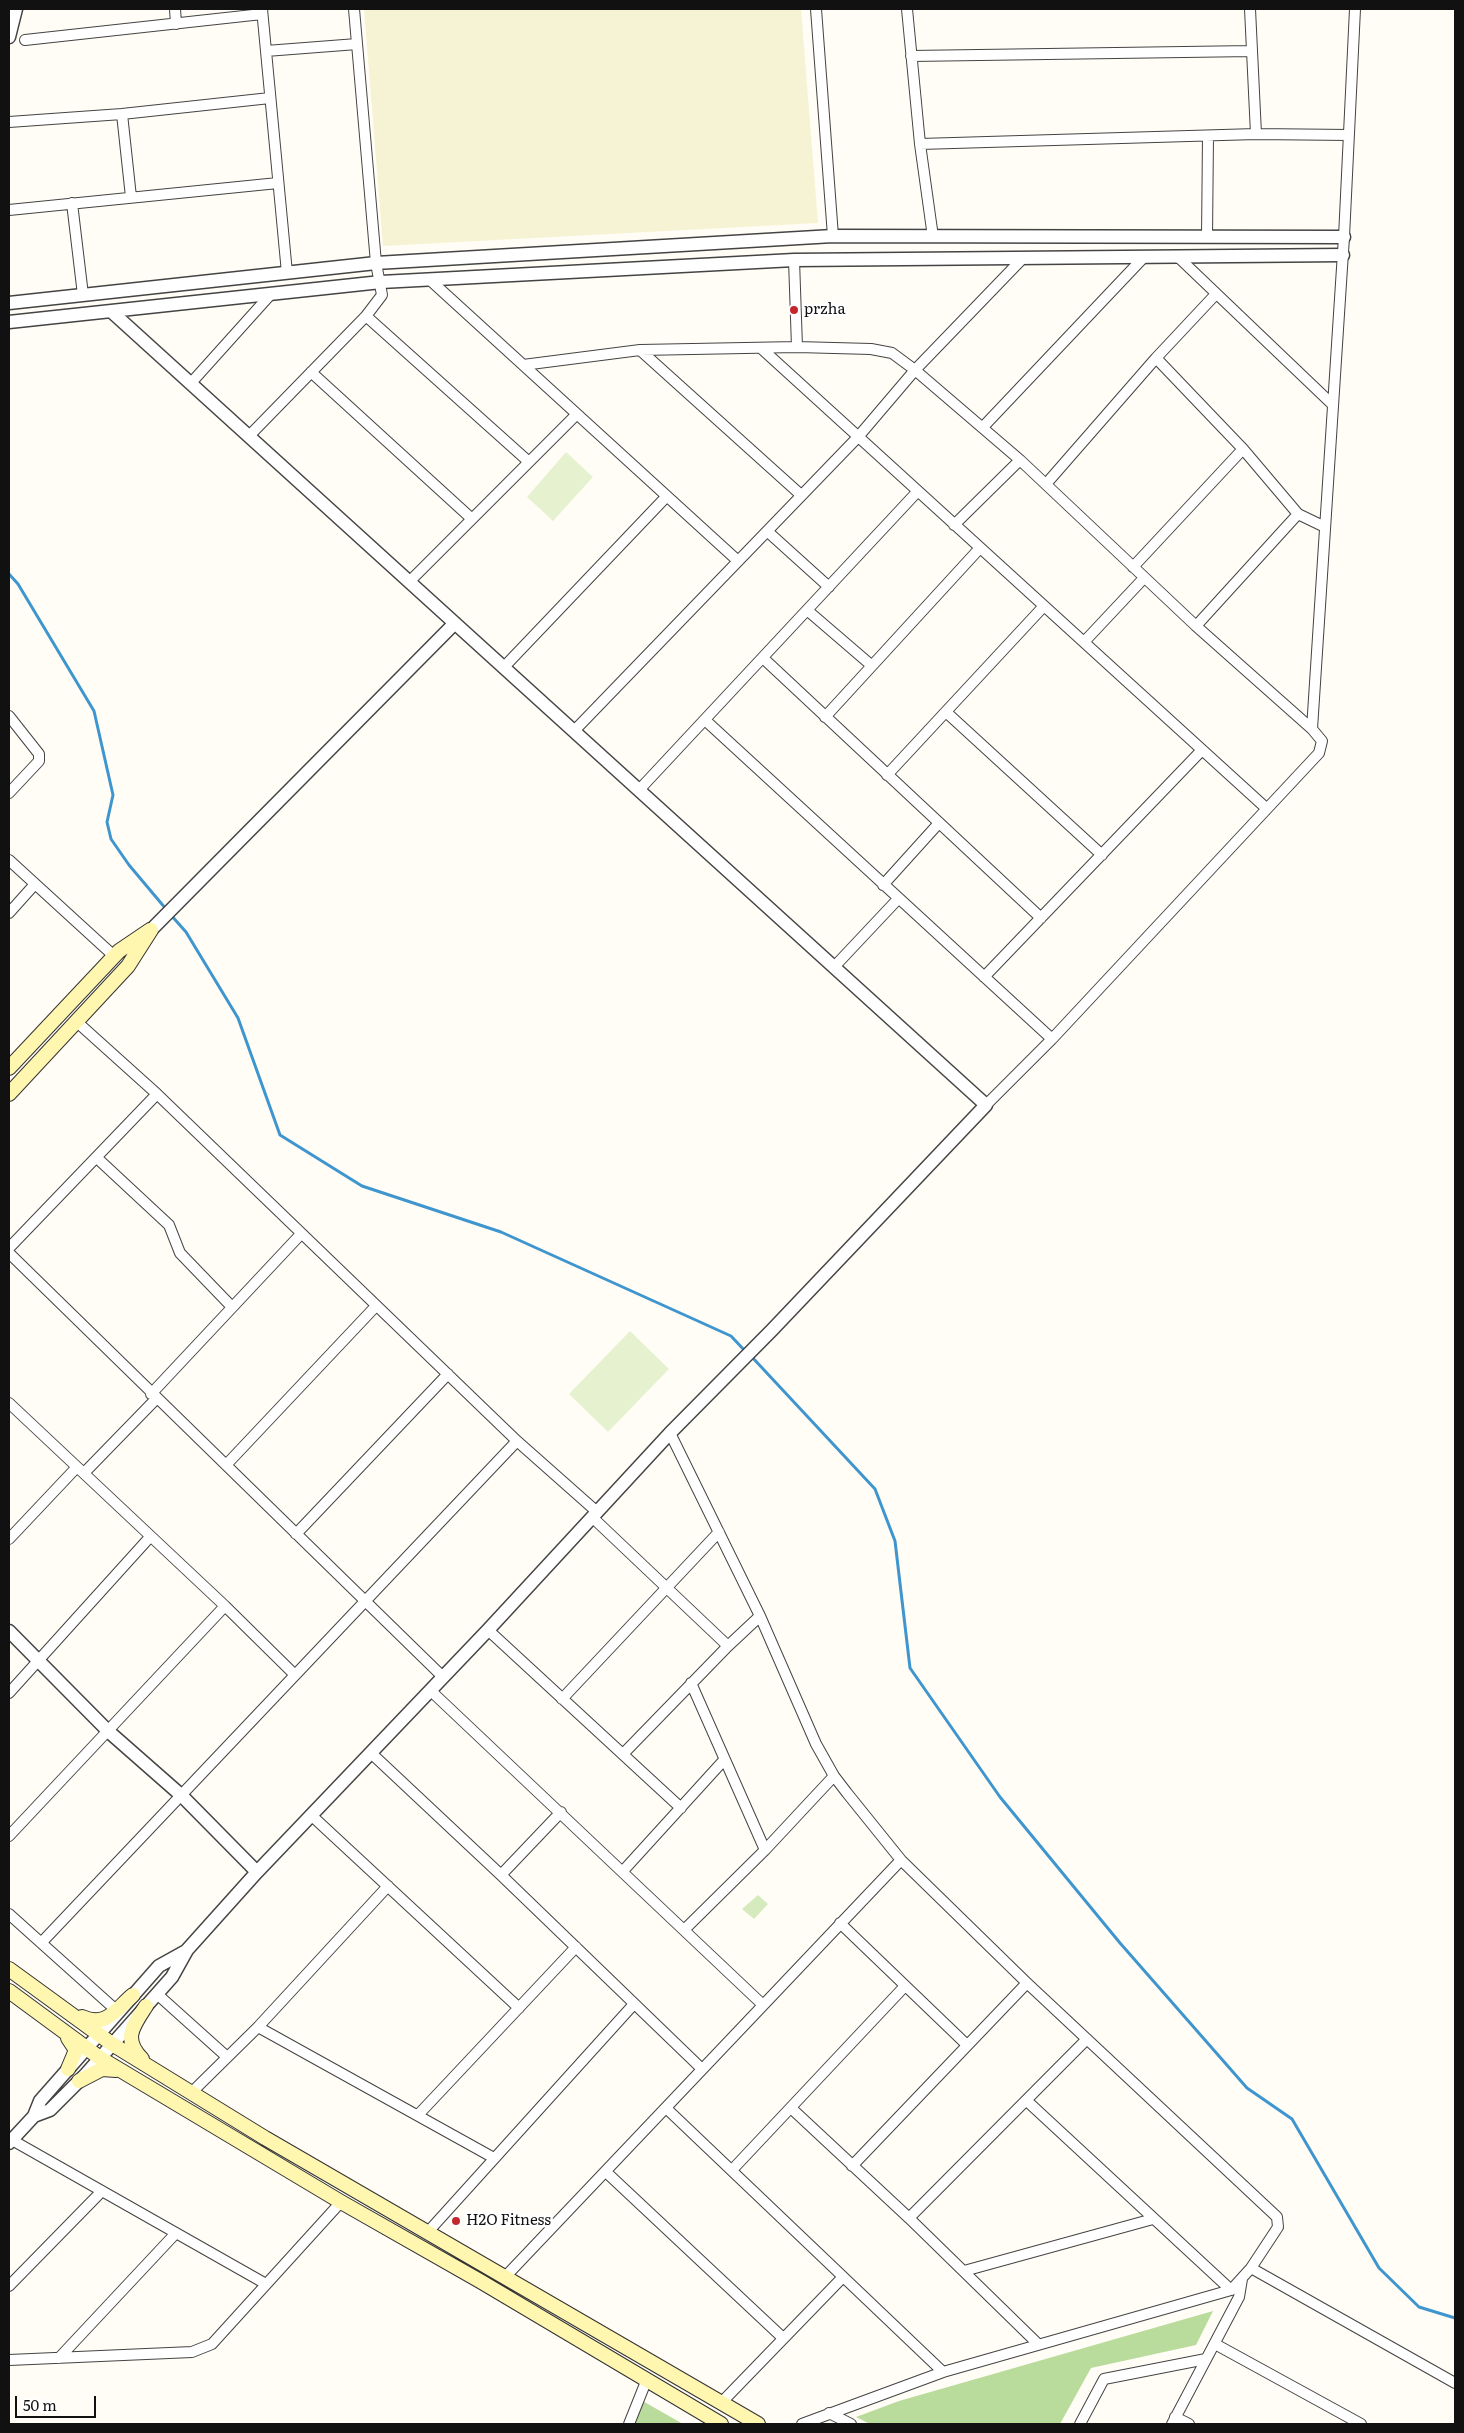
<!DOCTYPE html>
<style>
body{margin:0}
#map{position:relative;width:1464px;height:2433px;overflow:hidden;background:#fffdf5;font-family:Literata,serif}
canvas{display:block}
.frame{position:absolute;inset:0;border:10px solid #111;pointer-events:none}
.scale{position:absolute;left:15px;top:2396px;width:81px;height:22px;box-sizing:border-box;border:2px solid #111;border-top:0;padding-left:6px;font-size:15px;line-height:18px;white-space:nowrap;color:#111;-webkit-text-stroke:4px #fff;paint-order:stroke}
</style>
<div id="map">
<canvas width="1464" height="2433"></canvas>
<div class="frame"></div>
<div class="scale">50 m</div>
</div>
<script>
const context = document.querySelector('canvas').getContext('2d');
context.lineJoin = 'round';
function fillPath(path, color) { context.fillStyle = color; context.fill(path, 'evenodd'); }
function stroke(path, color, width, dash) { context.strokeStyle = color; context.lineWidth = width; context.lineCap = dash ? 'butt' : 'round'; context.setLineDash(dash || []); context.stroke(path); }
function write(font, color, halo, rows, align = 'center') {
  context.font = font + ' Literata,serif'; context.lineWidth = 5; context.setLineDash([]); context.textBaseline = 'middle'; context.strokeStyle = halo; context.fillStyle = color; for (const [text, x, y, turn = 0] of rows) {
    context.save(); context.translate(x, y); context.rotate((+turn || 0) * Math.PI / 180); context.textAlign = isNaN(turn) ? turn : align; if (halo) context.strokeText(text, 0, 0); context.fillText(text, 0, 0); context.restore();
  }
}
const farmland = new Path2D(`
 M364,9H801L818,223L383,246Z`);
const green = new Path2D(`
 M758,1895L768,1904L754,1919L742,1909Z`);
const forest = new Path2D(`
 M1213,2311L1196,2345L1091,2368L1060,2424H870L856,2417L899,2401Z
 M641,2400L683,2424H633Z`);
const pitch = new Path2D(`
 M566,452L593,477L553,521L527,497Z
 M630,1331L669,1369L608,1432L569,1394Z`);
const stream = new Path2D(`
 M9,574L18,584L94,711L113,795L107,822L111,839L129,865L166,909
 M170,914L186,932L238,1018L280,1135L362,1186L501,1232L731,1336L746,1352
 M751,1356L875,1489L895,1541L910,1668L1000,1797L1120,1943L1247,2088L1292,2119L1379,2268L1419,2307L1455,2318`);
const minor = new Path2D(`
 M175,9L176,24
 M262,9L287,273
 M816,9L833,236
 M907,9L920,144L933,237
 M1250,9L1256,134
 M25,40L262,14
 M266,51L357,44
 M911,56L1252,51
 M122,114L131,197
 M9,122L122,114L270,98
 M920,144L1256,134L1349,135
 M72,203L83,295
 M9,210L278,183
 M1207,237L1208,136
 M1177,256L1333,405
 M794,260L797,347
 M430,280L738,561
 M366,316L529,462
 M762,349L1266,808
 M640,350L801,495
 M1156,358L1243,449L1298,514L1325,527
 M523,365L640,350L797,347L871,349L892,353L915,370L1020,460L1196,626L1312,729L1322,741L1319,753L1052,1039L986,1105
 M311,372L472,519
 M191,383L271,294
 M983,427L1144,257
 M249,436L366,316L382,295L376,263L354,9
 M1046,484L1156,358L1216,294
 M954,525L1020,460
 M767,531L829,587
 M1133,567L1243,449
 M409,582L577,414
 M807,610L871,665
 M1196,626L1298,514
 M1084,642L1144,578
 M763,658L1041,918
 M504,667L667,496
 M946,712L1102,855
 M9,716L39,754V761L9,793
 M825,717L980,548
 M705,720L1052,1039
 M1312,729L1344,237L1355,9
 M574,731L858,437L915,370L1023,258
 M887,775L1044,606
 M639,790L918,491
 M9,860L114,956
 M883,885L939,823
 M9,913L35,884
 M834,967L898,899
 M984,977L1202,750
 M77,1022L157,1094L517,1441L596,1511
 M97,1158L169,1225L180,1253L232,1307
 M9,1248L157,1094
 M9,1253L443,1677
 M151,1394L301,1234
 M9,1403L225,1606L295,1675
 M670,1433L760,1616L816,1744L834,1776L847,1793L901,1860L1027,1983L1277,2217L1278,2227L1251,2268L1231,2290L943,2372L802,2424
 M226,1465L376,1306
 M84,1473L156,1399
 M592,1517L728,1646
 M296,1534L448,1374
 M9,1539L77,1467
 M488,1630L681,1808
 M691,1683L765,1850
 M431,1691L763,2005
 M9,1693L150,1537
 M562,1699L719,1532
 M371,1753L501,1875L702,2069
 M623,1754L728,1646L760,1616
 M311,1815L519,2008
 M9,1836L225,1606
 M623,1871L724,1760
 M501,1875L561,1812
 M9,1914L116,2010
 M840,1923L967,2045
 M684,1930L765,1850L834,1776
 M42,1942L517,1441
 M157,1994L226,2056
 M258,2027L494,2158
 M192,2092L258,2027L388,1886
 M1027,2101L1231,2290
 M666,2108L943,2372
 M791,2108L909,2218L1038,2344
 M418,2115L576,1947
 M12,2140L266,2284
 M852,2166L1027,1983
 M732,2170L905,1986
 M606,2172L783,2338
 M909,2218L1087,2039
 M427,2233L634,2004
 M1251,2268L1455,2383
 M964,2271L1153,2219
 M505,2277L901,1860
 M9,2286L102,2191
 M1215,2344L1361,2424
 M59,2358L176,2233
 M9,2360L192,2352L212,2344L341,2202
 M721,2403L843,2277
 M829,2413L851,2424
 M1175,2417L1189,2424
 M629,2424L647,2379
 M1080,2424L1104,2379L1206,2359
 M1172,2424L1239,2297L1242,2279`);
const tertiary = new Path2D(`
 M9,37L16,9
 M9,303L376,263L833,236L1344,237
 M9,322L381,282L794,260L1343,255
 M151,930L455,623
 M9,1631L108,1731L182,1796L257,1872
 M34,2116L40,2101L47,2093L159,1966L186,1951
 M9,2143L34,2116L50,2110L86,2074L172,1977L187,1950L257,1872L488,1630L670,1433L772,1330L986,1105L113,313`);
const secondary = new Path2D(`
 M9,1068L119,951L150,930
 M9,1094L128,966L151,930
 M9,1969L112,2044L265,2138L758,2424
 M9,1991L100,2058L341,2202L480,2281L721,2424
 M82,2017C107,2028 116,2009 133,1995
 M142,2059C122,2039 133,2026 146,2006
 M68,2069L76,2050L68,2038
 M79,2081L102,2069L116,2070`);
const markers = [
 [794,310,5,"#c4262e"],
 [456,2221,5,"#c4262e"]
];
const poiNames = [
 ["przha",804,310],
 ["H2O Fitness",466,2221]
];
fillPath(farmland, '#f6f3d4');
fillPath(green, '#d5ebbd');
fillPath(forest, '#b9dc9c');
fillPath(pitch, '#e6f2cf');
stroke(stream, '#3f96cf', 3);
stroke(minor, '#444', 12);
stroke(tertiary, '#444', 15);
stroke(secondary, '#333', 16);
stroke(minor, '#fff', 10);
stroke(tertiary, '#fff', 12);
stroke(secondary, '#fff6b0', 14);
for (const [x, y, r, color] of markers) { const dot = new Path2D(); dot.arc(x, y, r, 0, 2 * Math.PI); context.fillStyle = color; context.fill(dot); stroke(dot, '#fff', 2); }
write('15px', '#111', '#fff', poiNames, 'left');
</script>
